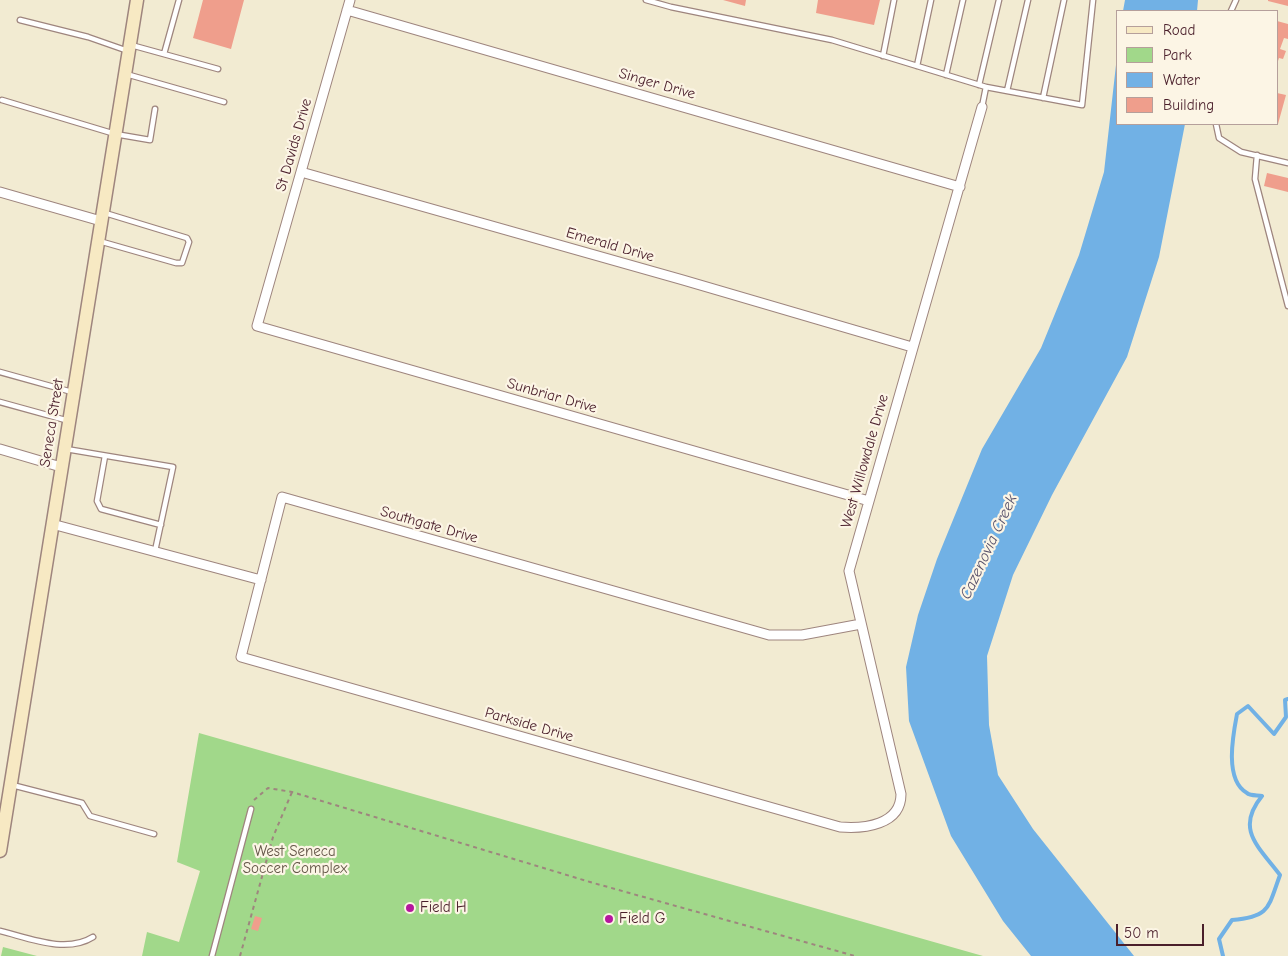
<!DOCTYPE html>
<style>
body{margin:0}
#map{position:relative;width:1288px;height:956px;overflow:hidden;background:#f2ebd2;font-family:"Comic Neue",sans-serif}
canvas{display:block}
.legend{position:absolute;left:1116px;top:10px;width:162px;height:115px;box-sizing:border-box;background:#fcf5e5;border:1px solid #b59f9b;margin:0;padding:6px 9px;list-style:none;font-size:15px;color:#4a1f2b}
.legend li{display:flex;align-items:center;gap:10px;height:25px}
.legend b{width:25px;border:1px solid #b59f9b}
.scale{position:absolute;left:1116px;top:924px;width:88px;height:22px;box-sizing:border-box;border:2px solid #4a1f2b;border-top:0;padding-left:6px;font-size:15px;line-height:18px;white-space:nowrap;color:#4a1f2b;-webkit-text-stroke:4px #fcf5e5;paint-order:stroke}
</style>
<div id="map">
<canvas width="1288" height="956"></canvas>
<ul class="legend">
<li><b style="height:6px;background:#f7e9c3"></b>Road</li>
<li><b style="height:14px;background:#a1d88a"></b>Park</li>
<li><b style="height:14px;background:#71b1e5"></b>Water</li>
<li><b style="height:14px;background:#ef9e8c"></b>Building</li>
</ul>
<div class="scale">50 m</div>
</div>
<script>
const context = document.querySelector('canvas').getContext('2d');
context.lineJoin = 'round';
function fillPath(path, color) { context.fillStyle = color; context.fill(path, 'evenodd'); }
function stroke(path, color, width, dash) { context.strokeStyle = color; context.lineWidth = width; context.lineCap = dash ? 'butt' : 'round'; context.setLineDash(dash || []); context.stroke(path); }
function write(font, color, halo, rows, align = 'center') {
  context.font = font + ' "Comic Neue",sans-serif'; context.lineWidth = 4.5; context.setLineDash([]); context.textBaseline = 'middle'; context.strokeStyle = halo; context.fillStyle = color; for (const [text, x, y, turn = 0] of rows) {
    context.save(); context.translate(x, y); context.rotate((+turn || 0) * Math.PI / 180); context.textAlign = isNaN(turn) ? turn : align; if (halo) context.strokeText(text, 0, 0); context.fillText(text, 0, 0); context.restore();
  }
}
const green = new Path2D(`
 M199,733L983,956H142L147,932L179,942L200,871L177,862Z
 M3,947L37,956H1Z`);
const water = new Path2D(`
 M1125,0H1198L1197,11H1123Z
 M1117,56V124H1185L1159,257L1127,357L1052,495L1013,575L987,656L989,725L998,775L1033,829L1134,956H1031L1003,921L951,836L909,721L906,667L918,615L937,559L982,449L1041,348L1079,255L1104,172Z`);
const stream = new Path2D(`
 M1223,956L1219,939L1232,920C1270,917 1268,908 1280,875C1258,846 1235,829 1262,796C1258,795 1250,796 1247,793C1224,780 1233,735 1237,714L1248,706L1274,734L1286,717L1285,700L1288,699`);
const building = new Path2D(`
 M203,0H244L231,49L193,38Z
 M723,0H746L745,6Z
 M818,0H880L874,25L816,13Z
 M1268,0H1288V6L1268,1Z
 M1277,21L1288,24V39L1284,38L1280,49L1286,51L1283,59L1279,58L1277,64Z
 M1277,93L1286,95L1278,124H1277Z
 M1267,173L1288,178V192L1264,186Z
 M255,916L262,918L258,931L251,929Z`);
const path = new Path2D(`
 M254,800L268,788L292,792L590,882L855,956
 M240,956L273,837L292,792`);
const lane = new Path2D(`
 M646,0L671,7L832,40L986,87L982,107
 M1231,11L1236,0
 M20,20L88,37L128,51
 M131,45L218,69
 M164,54L179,0
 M883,56L894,0
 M917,66L931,0
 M126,74L224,102
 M946,75L963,0
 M979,85L999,0
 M986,87L1082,105L1093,0
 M1007,91L1028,0
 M1043,98L1064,0
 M2,100L115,134L150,140L155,109
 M1216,124L1219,138L1241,152L1288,163
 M1257,155L1255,179L1288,306
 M99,241L176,263H182L189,242L187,238L105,213
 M0,372L72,392
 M0,402L69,421
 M66,449L173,467L155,551
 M105,456L97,501L101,509L161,525
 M12,785L82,803L90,816L154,834
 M0,931C29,938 66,954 93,937
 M212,956L251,809`);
const street = new Path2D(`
 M350,0L257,326L869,501
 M347,10L960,187
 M301,172L683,280L912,347
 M0,192L101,221
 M0,449L61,467
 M52,524L261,580
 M861,624L802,635H769L282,497L241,657L840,827C864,829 901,825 901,794L849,571L982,107`);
const secondary = new Path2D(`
 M0,851L137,0`);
const markers = [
 [410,908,5,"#b5179e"],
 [609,919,5,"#b5179e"]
];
const streetNames = [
 ["Singer Drive",657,84,16],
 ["St Davids Drive",294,145,-74],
 ["Emerald Drive",610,245,16],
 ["Sunbriar Drive",552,396,16],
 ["Seneca Street",52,423,-81],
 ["West Willowdale Drive",865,461,-74],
 ["Southgate Drive",429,525,16],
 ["Parkside Drive",529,725,16]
];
const parkNames = [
 ["West Seneca",295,852],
 ["Soccer Complex",295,869]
];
const poiNames = [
 ["Field H",420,908],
 ["Field G",619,919]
];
const waterNames = [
 ["Cazenovia Creek",989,547,-65]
];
fillPath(green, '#a1d88a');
fillPath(water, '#71b1e5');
stroke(stream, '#71b1e5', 4);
fillPath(building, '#ef9e8c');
stroke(lane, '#9e857e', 7);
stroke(street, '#9e857e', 11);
stroke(secondary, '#9e857e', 15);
stroke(path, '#9e857e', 2, [4, 4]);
stroke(lane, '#fff', 4.5);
stroke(street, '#fff', 9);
stroke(secondary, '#f7e9c3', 12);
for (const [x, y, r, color] of markers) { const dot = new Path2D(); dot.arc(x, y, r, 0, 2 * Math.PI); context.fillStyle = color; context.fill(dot); stroke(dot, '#fcf5e5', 2); }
write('15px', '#4a1f2b', '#fcf5e5', streetNames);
write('15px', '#645648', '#fcf5e5', parkNames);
write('15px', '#4a1f2b', '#fcf5e5', poiNames, 'left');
write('italic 16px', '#58526c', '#fcf5e5', waterNames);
</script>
